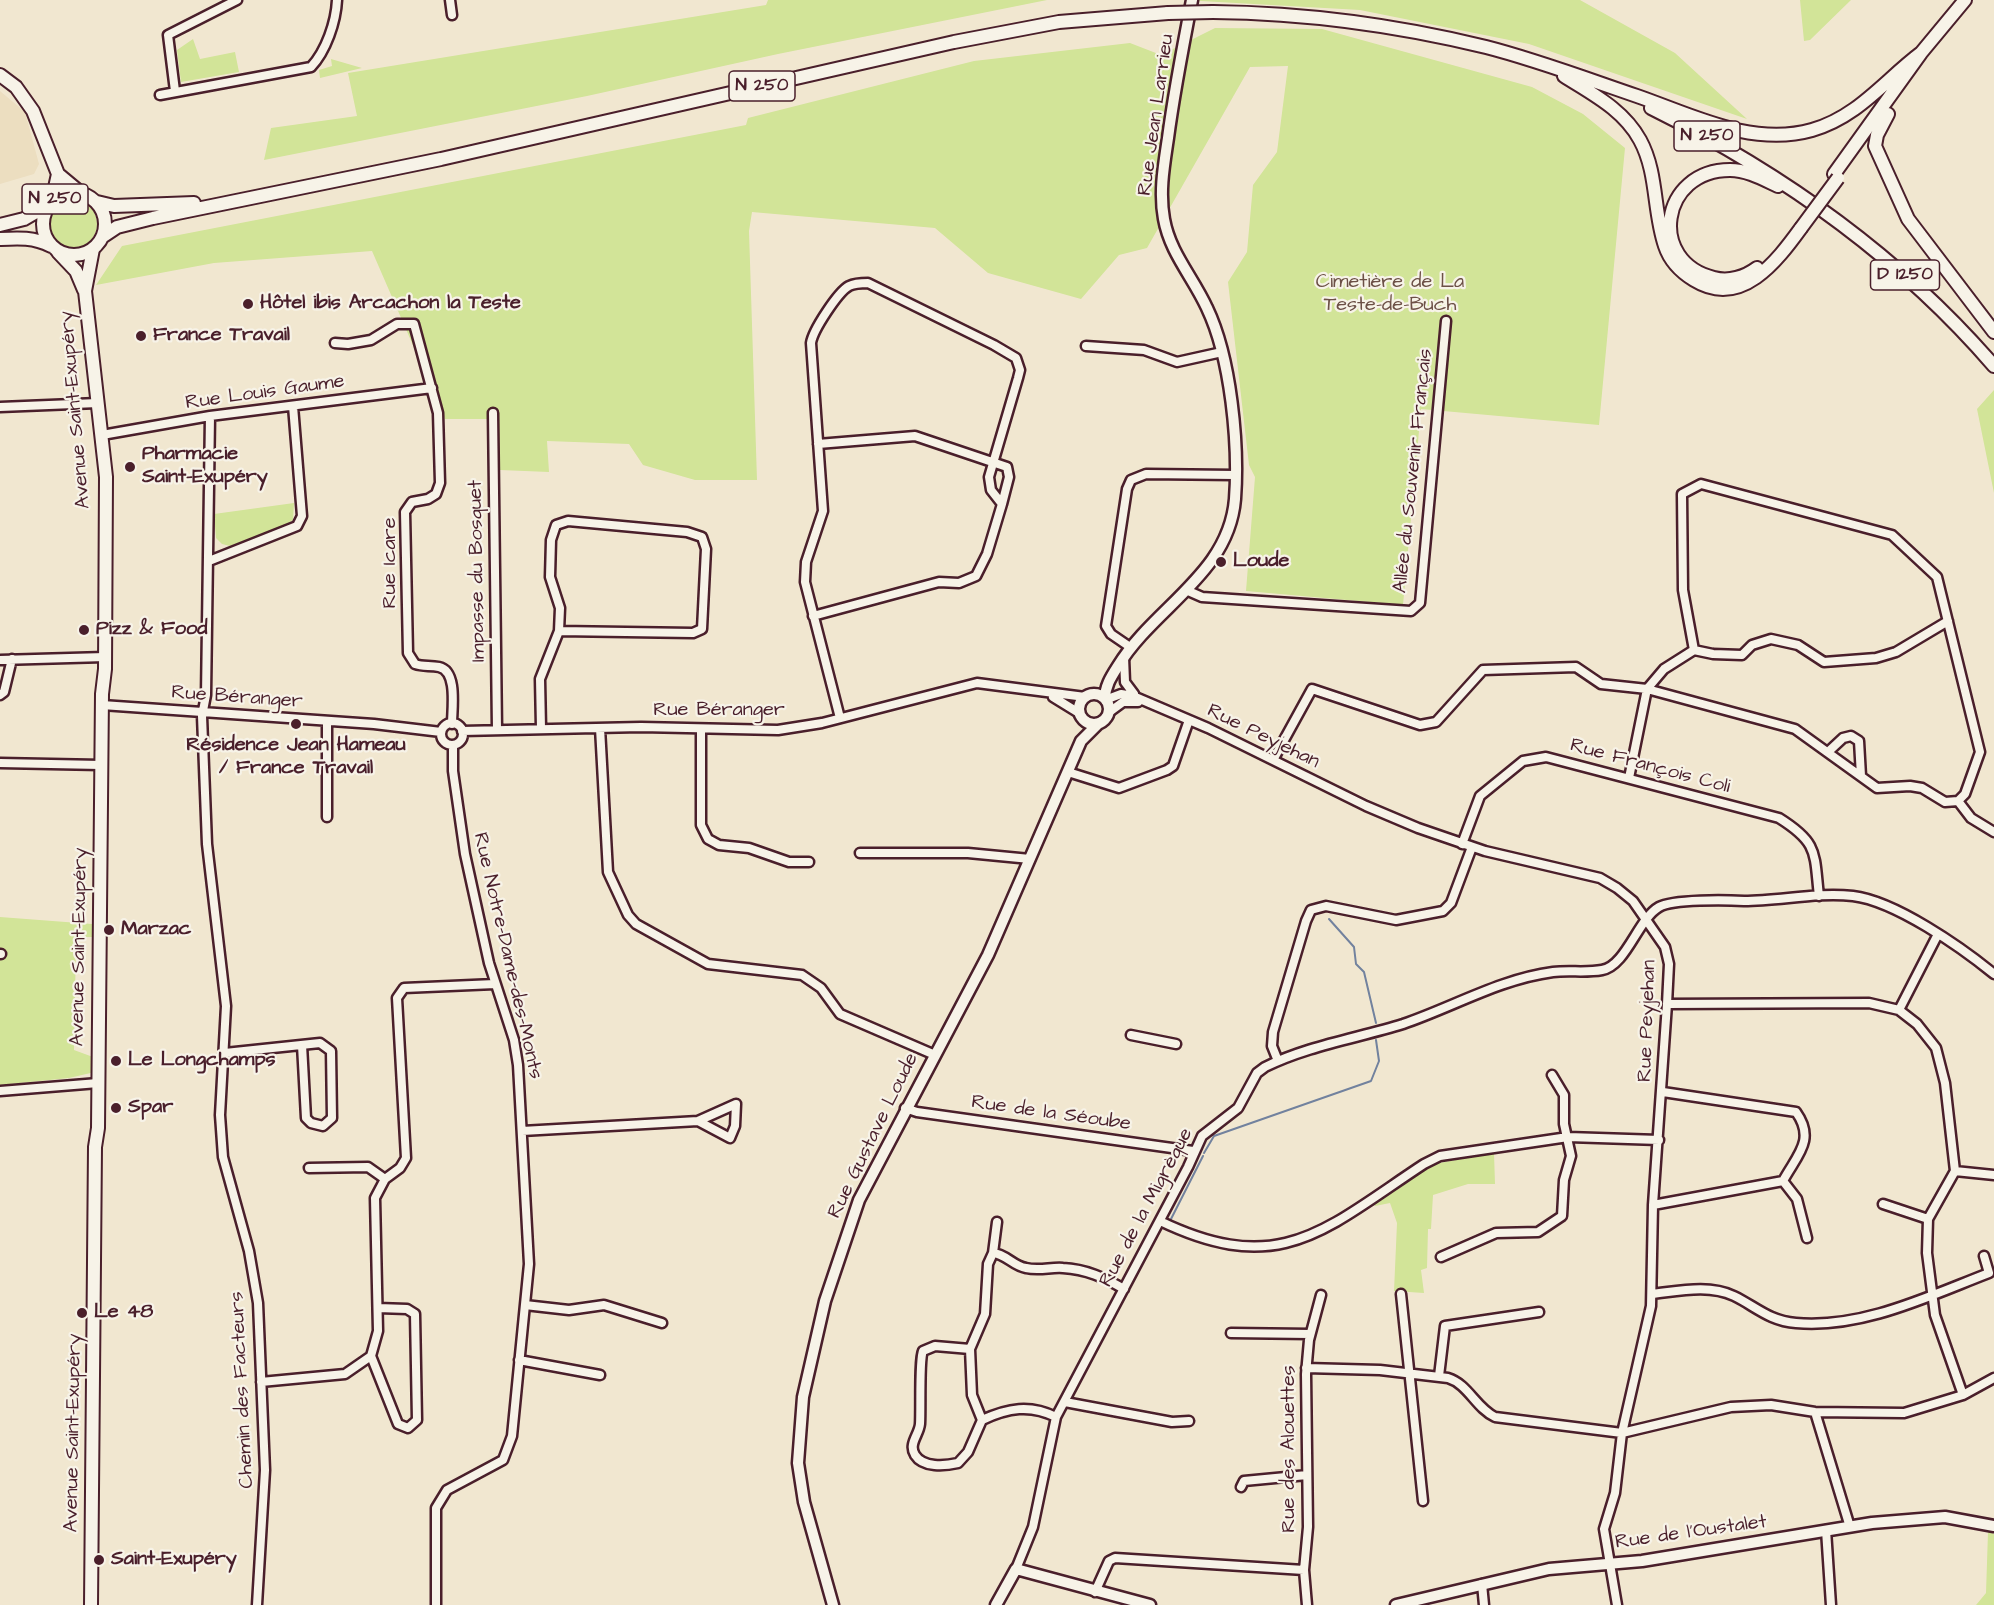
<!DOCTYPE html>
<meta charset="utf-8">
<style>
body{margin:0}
canvas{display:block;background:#f1e7d0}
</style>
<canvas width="1994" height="1605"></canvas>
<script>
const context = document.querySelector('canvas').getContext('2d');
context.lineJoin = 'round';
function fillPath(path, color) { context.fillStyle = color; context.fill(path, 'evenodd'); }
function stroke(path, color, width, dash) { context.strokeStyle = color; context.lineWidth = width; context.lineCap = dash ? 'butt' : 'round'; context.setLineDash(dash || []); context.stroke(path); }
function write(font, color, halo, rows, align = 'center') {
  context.font = font + ' "Architects Daughter",sans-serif'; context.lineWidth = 4.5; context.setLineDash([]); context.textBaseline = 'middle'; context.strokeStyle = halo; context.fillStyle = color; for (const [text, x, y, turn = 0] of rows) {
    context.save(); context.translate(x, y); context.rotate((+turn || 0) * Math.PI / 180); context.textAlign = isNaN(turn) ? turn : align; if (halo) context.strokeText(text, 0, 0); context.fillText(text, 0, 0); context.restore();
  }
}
const built = new Path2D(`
 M0,91L25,112L39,164L34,174L0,184Z`);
const green = new Path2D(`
 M768,0H1047L778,54L587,96L264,160L271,128L357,116L348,73L766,5Z
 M1183,0H1580L1675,53L1747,119L1529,44L1360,10Z
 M1800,0H1851L1810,40L1804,41Z
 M1215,28L1322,29L1532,87L1583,114L1625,148L1599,425L1421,409L1403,605L1246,591L1255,477L1249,465L1228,282L1247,252L1253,185L1277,152L1288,66L1250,67L1147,248L1119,255L1081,299L988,273L935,228L752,212L749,231L757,480H695L643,465L629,444L547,441L549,472L500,470L496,419H445L372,251L214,263L96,285L122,246L746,125L748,118L974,61L1130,43L1161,55Z
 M193,39L200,59L235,52L239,72L181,82L177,50Z
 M331,59L362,68L320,78L319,70L332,66Z
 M49 224a24 24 0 1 1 48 0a24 24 0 1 1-48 0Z
 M1994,390V493L1977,409Z
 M294,503L293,520L284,526L230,546L222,544L216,538L214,514Z
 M0,917L92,924V937H84L76,943L74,1050L93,1057L95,1072L69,1078L0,1085Z
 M1494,1153L1495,1184H1468L1433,1195L1431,1229H1428L1427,1268L1421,1270L1424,1293L1394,1291L1397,1223L1390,1203L1375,1206L1373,1203L1434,1164Z
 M1988,1532L1994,1534V1605H1976L1986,1593Z`);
const stream = new Path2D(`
 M1329,919L1354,947L1356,964L1364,972L1376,1023
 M1204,1153L1214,1136L1371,1081L1379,1061L1376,1040
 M1171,1219L1203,1156`);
const minor = new Path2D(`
 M450,0L452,15
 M175,91L168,35L237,0
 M160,95L311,67C326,51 336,22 337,0
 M335,343L348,344L371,340L397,324H414L438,413L440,483L436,494L428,499L412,502L405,512L408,653L415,664C423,667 430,665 439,667C458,671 452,709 452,724
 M1086,346L1144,350L1177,362L1222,352
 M0,407L98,403
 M493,413L497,729
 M210,416L206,695L202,716L207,844L226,1006L220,1115L223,1157L249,1251L258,1303L265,1470L257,1605
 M102,435L210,416L432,388
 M818,444L915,436L1007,467L1009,477L1002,504
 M209,561L297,526L302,516L293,406
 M1186,590L1202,597L1411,611L1420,603L1446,321
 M813,616L939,582L959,583L976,576L987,554L1002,504L991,490L989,477L1018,378L1020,370L1016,358L994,345L868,283C861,283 855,283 849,286C838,292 813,330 811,343L823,511L806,562L805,582L840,718
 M1948,621L1896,652L1876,658L1824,662L1798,645L1771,639L1752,645L1742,655L1713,654L1694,650L1664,669L1647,689L1795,729L1877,788L1910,786L1922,788L1945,802L1958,801
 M1130,647L1111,634L1106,626L1127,489L1131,480L1146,474L1235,475
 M1694,650L1683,590L1682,494L1701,484L1892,535L1937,577L1980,752L1965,794L1958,801
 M1124,657L1125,682L1134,694
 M0,660L105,657
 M0,695L4,692L12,659
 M1053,697L1079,713
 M1105,700L1121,694L1133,696L1208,728L1366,806L1418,828L1485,851L1600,878L1617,888L1633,901L1665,947L1669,964L1667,1004L1653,1205L1651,1306L1622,1433L1615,1493L1604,1529L1617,1605
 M102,705L374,724L441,732
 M1108,713L1123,702H1138
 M327,721V817
 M441 734a11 11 0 1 1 22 0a11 11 0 1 1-22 0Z
 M541,728L540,679L559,631L560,608L550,577L551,540L556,525L568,521L687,532L702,537L706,549L702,629L693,633L559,631
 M600,728L608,872L628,915L636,924L708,964L802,975L821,988L840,1014L935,1055
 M701,729V825L708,839L719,845L749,848L789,862H809
 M462,731L641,727L778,730L822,723L977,683L1085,697
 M1828,752L1843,738L1851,736L1859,741L1861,776
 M1273,760L1312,689L1420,725L1436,722L1483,670L1576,667L1601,684L1647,689L1629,778
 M0,763L101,765
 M1068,772L1119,788L1167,770L1173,766L1189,720
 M1958,801L1971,818L1994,832
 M1462,844L1480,796L1523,761L1546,757L1779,818C1819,843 1814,853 1819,896
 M860,853H968L1030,859
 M0,954H1
 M1667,1004L1869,1003L1899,1010L1917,1024L1936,1048L1945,1083L1955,1171L1928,1219L1927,1253L1935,1315L1963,1395
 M1899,1010L1938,934
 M1131,1035L1176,1044
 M225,1053L320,1043L331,1051L332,1118L323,1126L311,1123L306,1118L302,1045
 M1278,1061L1272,1046L1273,1032L1306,921L1311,910L1326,906L1396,920L1443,911L1451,903L1472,847
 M0,1091L98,1083
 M905,1108L917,1112L1193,1151
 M522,1131L698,1121L730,1138L735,1126L736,1104L698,1121
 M309,1168L368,1167L385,1179
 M1955,1171L1994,1175
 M1783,1181L1797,1199L1807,1238
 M1883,1204L1928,1219
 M1653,1205L1783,1181C1797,1155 1816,1140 1796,1112L1663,1092
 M1160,1221C1281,1279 1325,1229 1424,1164L1440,1156L1568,1137L1659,1140
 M997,1222L993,1253L988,1264L985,1314L970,1349L972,1395L982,1420C1008,1408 1030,1404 1056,1417
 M993,1253C1006,1254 1013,1266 1026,1268C1039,1271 1051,1267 1063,1268C1086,1269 1105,1278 1124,1289
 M1441,1257L1496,1233L1538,1232L1562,1216L1564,1180L1571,1156L1564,1124V1095L1552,1075
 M1401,1294L1423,1501
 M1652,1294C1679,1291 1709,1284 1734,1296C1755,1306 1769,1321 1796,1323C1862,1329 1929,1296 1989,1273L1984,1256
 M525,1305L569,1310L604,1305L662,1323
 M1231,1333L1310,1334
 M970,1349L935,1346L923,1351C919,1359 921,1410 920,1424C919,1435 908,1444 915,1455C923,1468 945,1466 958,1463L968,1452L982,1420
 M371,1356L398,1424L408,1428L417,1420L415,1314L407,1309L378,1308
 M519,1360L600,1375
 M1306,1368L1380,1370L1448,1378C1468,1384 1476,1408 1495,1417L1622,1433L1731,1407L1771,1405L1815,1412L1904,1413L1963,1395L1994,1378
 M1439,1376L1445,1326L1539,1312
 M261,1382L345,1374L371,1356L378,1331L375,1198L385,1179L400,1168L406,1158L397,998L404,988L495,984
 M1065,1402L1172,1422L1189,1421
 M1815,1412L1850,1527
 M1241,1487L1244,1481L1307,1475
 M1826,1530L1831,1605
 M1016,1569L1033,1527L1056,1417L1188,1167L1202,1136L1238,1108L1257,1073L1265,1067C1307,1046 1358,1038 1403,1024C1453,1007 1500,979 1553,972C1569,970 1586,973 1602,970C1626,966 1638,919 1659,907C1673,899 1726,900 1744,901C1780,901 1817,892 1853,896C1895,901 1961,947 1994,974
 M1482,1584L1484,1605
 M1095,1592L1109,1561L1115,1558L1304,1570
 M436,1605V1508L447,1490L503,1460L512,1436L529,1264L518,1065L514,1040L489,963L465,854L453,771V745
 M1307,1605L1304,1570L1308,1527L1306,1374L1309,1340L1321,1295`);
const tertiary = new Path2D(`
 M1079 709a15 15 0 1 1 30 0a15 15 0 1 1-30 0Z
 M1105,699C1105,686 1111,677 1118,666C1154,607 1229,574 1235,499C1239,444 1231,358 1207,308C1193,277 1170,253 1164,219C1159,192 1164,165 1168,138C1174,92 1183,46 1192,0
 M833,1605L804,1502L798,1463L803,1397L825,1301L859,1200L988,955L1081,741L1099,723
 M996,1605L1016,1569L1150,1605
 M1396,1605L1549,1569L1642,1561L1872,1523L1945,1517L1994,1526`);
const secondary = new Path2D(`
 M0,75L16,87L33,111L58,174L82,194
 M52,201L58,174
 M58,252L76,271L84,290
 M91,1605L95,1147L98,1128L102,694L105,669L106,477L85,291L93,249`);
const primary = new Path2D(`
 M1213,12C1305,13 1396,25 1486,47C1537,60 1587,79 1637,96C1692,115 1752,147 1812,130C1858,117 1885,80 1921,53
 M1564,76C1592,94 1623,109 1640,140C1658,173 1653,211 1665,246C1670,261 1681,272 1694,280C1741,309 1777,261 1801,228
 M1651,108C1780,172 1900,257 1994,366
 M1888,114L1877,135L1875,146L1908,219L1994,332
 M1834,174L1921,53L1965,0
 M43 224a31 31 0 1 1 62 0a31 31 0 1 1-62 0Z
 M97,202L114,206L194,203
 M0,225L24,219L48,205
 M102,237L117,227L153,218L441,159L954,42L1059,22L1168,13
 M0,239C18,238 34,237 51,246
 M1757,268C1745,277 1729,282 1714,278C1647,262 1660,170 1730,170C1747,170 1763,179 1778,186`);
const primaryBridge = new Path2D(`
 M1168,13L1213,12
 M1801,228L1838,178`);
const markers = [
 [248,304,6,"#4a1f2b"],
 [141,336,6,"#4a1f2b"],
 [130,467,6,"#4a1f2b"],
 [1221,562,6,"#4a1f2b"],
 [84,630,6,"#4a1f2b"],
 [296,724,6,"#4a1f2b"],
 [109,930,6,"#4a1f2b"],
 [116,1061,6,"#4a1f2b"],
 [116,1108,6,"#4a1f2b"],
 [82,1313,6,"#4a1f2b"],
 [99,1560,6,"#4a1f2b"]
];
const shields = [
 [762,86,66],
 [1707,136,66],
 [55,199,66],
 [1905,275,69]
];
const shieldNames = [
 ["N 250",762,86],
 ["N 250",1707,136],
 ["N 250",55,199],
 ["D 1250",1905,275]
];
const streetNames = [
 ["Rue Jean Larrieu",1157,115,-82],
 ["Rue Louis Gaume",265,393,-8],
 ["Avenue Saint-Exupéry",76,410,-95],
 ["Allée du Souvenir Français",1414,471,-84],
 ["Rue Icare",391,563,-90],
 ["Impasse du Bosquet",478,571,-91],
 ["Rue Béranger",237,698,4],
 ["Rue Béranger",719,711],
 ["Rue Peyjehan",1263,737,26],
 ["Rue François Coli",1650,767,15],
 ["Avenue Saint-Exupéry",80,947,-89],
 ["Rue Notre-Dame-des-Monts",507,956,77],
 ["Rue Peyjehan",1648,1021,-88],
 ["Rue de la Séoube",1051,1114,8],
 ["Rue Gustave Loude",874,1136,-64],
 ["Rue de la Migrèque",1147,1208,-62],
 ["Chemin des Facteurs",243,1390,-93],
 ["Avenue Saint-Exupéry",74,1433,-89],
 ["Rue des Alouettes",1290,1449,-90],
 ["Rue de l'Oustalet",1691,1533,-8]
];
const parkNames = [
 ["Cimetière de La",1390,283],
 ["Teste-de-Buch",1390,306]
];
const poiNames = [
 ["Hôtel ibis Arcachon la Teste",260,304],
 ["France Travail",153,336],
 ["Pharmacie",142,455],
 ["Saint-Exupéry",142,478],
 ["Loude",1233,562],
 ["Pizz & Food",96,630],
 ["Résidence Jean Hameau",296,746,"center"],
 ["/ France Travail",296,769,"center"],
 ["Marzac",121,930],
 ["Le Longchamps",128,1061],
 ["Spar",128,1108],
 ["Le 48",94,1313],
 ["Saint-Exupéry",111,1560]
];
fillPath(built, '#ecdec0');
fillPath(green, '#d2e498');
stroke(stream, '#72829e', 2);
stroke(minor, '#4a1f2b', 13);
stroke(tertiary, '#4a1f2b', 15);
stroke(secondary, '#4a1f2b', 16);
stroke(primary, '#4a1f2b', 16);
stroke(minor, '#f7f3e8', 8);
stroke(tertiary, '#f7f3e8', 10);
stroke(secondary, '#f7f3e8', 12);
stroke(primary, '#f7f3e8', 12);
stroke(primaryBridge, '#4a1f2b', 16, []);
stroke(primaryBridge, '#f7f3e8', 12);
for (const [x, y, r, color] of markers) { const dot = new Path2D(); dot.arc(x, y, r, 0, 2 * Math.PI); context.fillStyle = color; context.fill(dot); stroke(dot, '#f7f3e8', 2); }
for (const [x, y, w] of shields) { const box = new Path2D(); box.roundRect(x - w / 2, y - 15, w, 30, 4.5); context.fillStyle = '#f7f3e8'; context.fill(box); stroke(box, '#4a1f2b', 1.5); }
write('bold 18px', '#4a1f2b', null, shieldNames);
write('20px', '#4a1f2b', '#f7f3e8', streetNames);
write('20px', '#6c5046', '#f7f3e8', parkNames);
write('bold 20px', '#4a1f2b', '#f7f3e8', poiNames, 'left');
</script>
